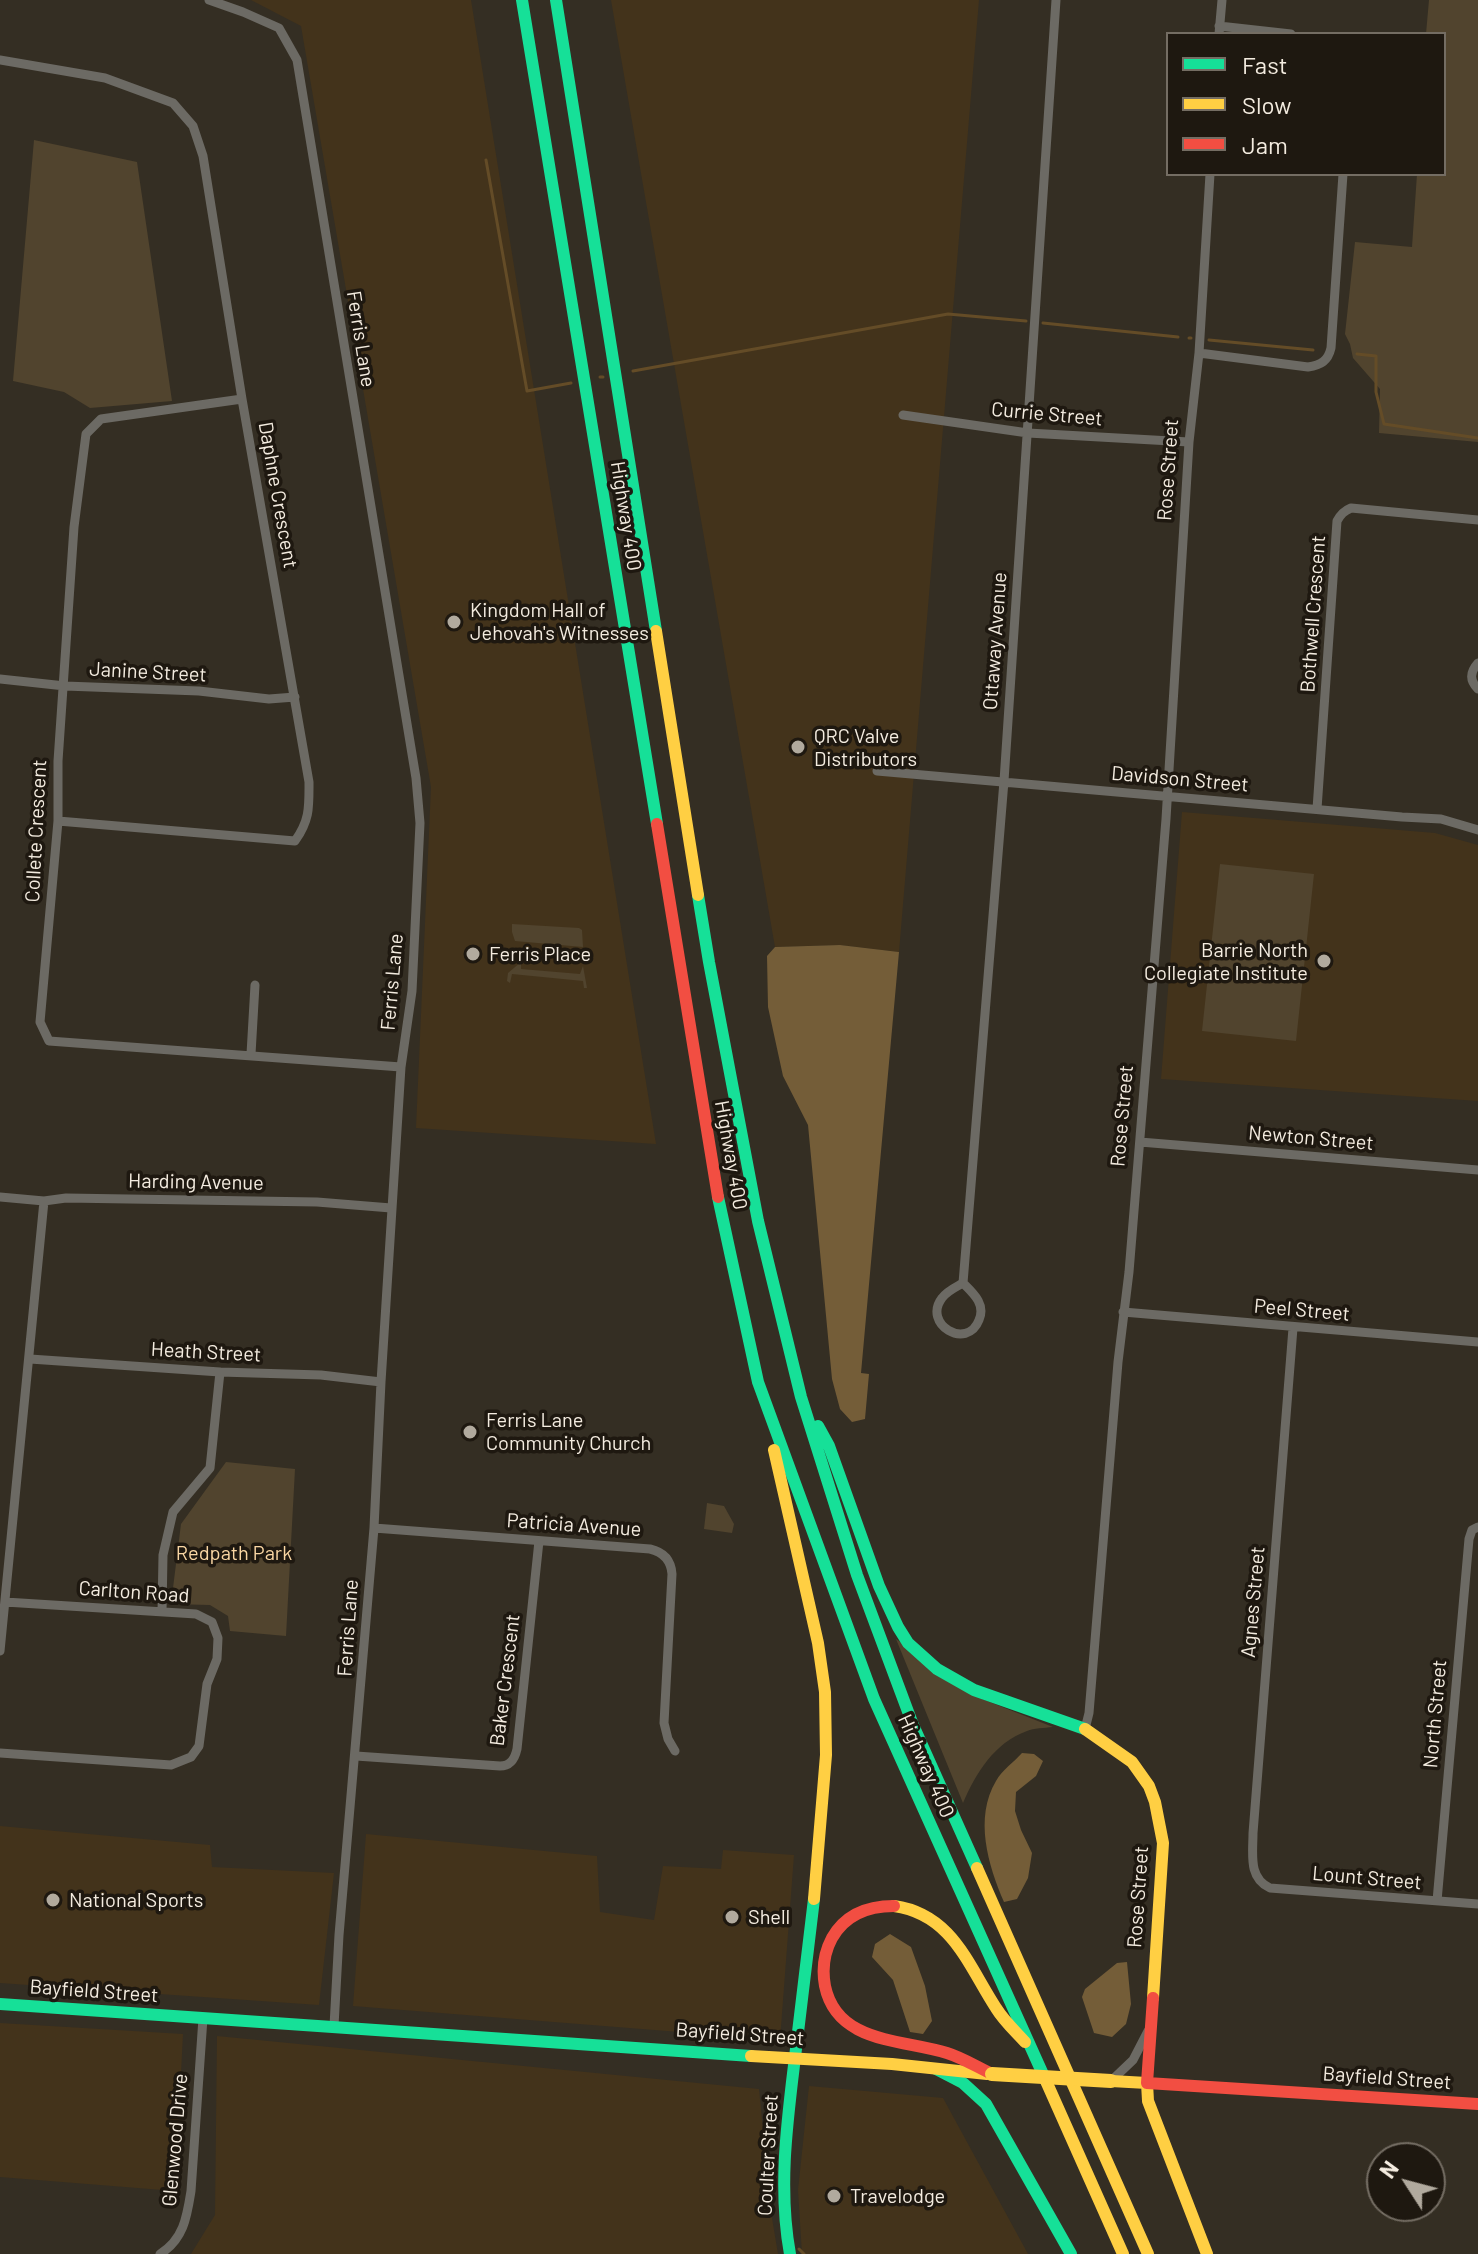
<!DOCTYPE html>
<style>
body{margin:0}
#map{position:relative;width:1478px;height:2254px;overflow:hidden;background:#342e23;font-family:Barlow,sans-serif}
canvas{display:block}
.legend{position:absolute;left:1166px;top:32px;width:280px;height:144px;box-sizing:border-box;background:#1e1810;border:2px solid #746d63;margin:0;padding:10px 14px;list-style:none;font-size:24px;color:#f4ece0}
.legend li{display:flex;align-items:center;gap:16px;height:40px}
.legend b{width:40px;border:2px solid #746d63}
.north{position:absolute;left:1366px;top:2142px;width:80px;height:80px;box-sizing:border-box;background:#1e1810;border:2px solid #746d63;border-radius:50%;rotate:306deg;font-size:22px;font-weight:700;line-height:32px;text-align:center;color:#f4ece0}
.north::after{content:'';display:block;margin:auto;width:28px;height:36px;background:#b1aa9e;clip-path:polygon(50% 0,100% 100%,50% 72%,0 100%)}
</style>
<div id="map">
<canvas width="1478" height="2254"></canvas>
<ul class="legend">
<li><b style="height:10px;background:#16e098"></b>Fast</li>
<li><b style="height:10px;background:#ffcf43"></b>Slow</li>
<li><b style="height:10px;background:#f24e42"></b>Jam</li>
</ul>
<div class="north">N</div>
</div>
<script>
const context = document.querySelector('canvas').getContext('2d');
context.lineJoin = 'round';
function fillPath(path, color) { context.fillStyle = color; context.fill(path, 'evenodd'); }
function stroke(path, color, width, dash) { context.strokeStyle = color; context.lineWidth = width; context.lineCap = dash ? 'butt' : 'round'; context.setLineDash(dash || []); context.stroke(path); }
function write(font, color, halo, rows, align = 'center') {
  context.font = font + ' Barlow,sans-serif'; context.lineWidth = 7; context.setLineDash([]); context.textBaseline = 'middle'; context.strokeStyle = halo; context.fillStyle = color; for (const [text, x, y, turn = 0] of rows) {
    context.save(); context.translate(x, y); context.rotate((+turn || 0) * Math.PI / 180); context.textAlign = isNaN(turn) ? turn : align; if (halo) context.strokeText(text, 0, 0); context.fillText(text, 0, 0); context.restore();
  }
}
const built = new Path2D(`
 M251,0H471L656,1144L416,1128L431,787L301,26Z
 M611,0H979L899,952L840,945L775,947Z
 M1182,812L1435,833L1478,845V1101L1161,1079Z
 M0,1826L210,1845L212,1867L334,1873L319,2005L0,1983Z
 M366,1834L597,1856L600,1912L654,1920L663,1866L721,1869L723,1850L794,1855L780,2040L353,2006Z
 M0,2023L183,2034L175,2191L0,2177Z
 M217,2036L759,2089L771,2212L778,2254H191L215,2215Z
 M809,2086L943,2098L1028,2254H802L798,2190Z`);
const green = new Path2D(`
 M1429,0H1478V442L1379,433L1380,389L1353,358L1350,344L1345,334L1355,242L1412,247L1417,174H1444V34H1426Z
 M34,140L137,162L172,401L90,408L64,392L13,381Z
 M1220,864L1314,874L1296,1041L1202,1031Z
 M512,924L579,928L582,930L583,947L515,941L512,932Z
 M521,962V969L580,974L583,966L587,988H584L583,981L512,974L510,983L507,981L508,973Z
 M226,1462L295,1469L286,1636L230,1631L228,1616L210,1605L171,1604L181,1524Z
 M707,1503L724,1506L734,1524L732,1533L704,1529Z
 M896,1639L982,1699L1053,1727C1044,1728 1034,1728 1027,1731C994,1743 976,1773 963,1803Z`);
const forest = new Path2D(`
 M840,945L899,952L861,1373L869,1374L865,1419L852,1422L840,1409L832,1379L808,1125L783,1076L768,1007L767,956L775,947Z
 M1022,1753L1034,1754L1043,1761L1036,1776L1016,1792L1015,1811L1021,1830L1032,1853L1028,1878L1017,1899L1004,1902C988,1865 974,1818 996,1781C1002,1770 1014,1762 1022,1753Z
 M890,1934L911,1947L925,1986L932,2021L923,2034L910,2032L893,1980L872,1957L875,1944Z
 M1127,1962L1131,2004L1126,2024L1112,2037L1094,2033L1082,1997L1085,1989L1117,1963Z`);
const stream = new Path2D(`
 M486,160L527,391L571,383
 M1043,323L1178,337
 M1189,338H1191
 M1209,340L1313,350
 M1357,354L1376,356V392L1384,424L1478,438
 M633,371L948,314L1026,321
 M600,377H603
 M799,2249L804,2254`);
const street = new Path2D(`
 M209,0L243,12L279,28L297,60L416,778L420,823L412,991L401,1067L381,1382L374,1528L339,1935L334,2026
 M1219,26L1291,34
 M1219,34L1222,0
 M0,60L105,78L173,103L193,126L203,156L242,399L309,782C309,807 310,820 295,841L58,821
 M1199,353L1308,367C1321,365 1328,361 1331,348L1343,174
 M242,399L101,419L86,434L74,527L58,761V821L40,1022L49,1041L401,1067
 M903,415L1028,433L1189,442
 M1478,663C1470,672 1469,680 1478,689
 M0,679L65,686L199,691L269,699L295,697
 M877,771L1402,817L1441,819L1478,830
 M1317,809L1337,521C1341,514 1344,511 1351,508L1478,520
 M251,1054L255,985
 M1140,1142L1478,1170
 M0,1197L44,1201L66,1198L317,1202L391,1208
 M963,1283C956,1287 947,1291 942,1298C922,1324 967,1351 979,1320C986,1304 973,1293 963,1283L1004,781L1056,0
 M1123,1312L1478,1342
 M1293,1328L1253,1833C1253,1854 1248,1878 1270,1888L1478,1904
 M30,1359L220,1372L321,1375L381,1382
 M374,1528L650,1549C663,1552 671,1560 672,1574L664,1723L668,1739L675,1751
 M162,1612L163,1555L173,1512L210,1468L220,1372
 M0,1651L44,1201
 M1085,1729L1089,1713L1118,1362L1129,1272L1166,819L1189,442L1199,353L1210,174
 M0,1753L171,1765L191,1757L199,1746L207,1684L217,1659L218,1638L212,1622L196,1614L5,1602
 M356,1756L500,1766C511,1766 515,1758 517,1749L539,1541
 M1437,1901L1469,1539L1472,1530L1478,1527
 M1111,2081L1133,2060L1148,2031
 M160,2254C184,2239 187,2216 191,2191L203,2018`);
const fast = new Path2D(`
 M522,0L657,824
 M556,0L656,631
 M698,895L709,962L758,1221L801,1397L857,1575L913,1725L977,1868
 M718,1197L758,1382L874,1699L1046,2081
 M818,1426L829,1446L879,1586L898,1627L908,1643L937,1669L974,1690L1085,1729
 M0,2004C250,2020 500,2041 751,2056
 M795,2057L814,1899
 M936,2069L963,2083L986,2104L1071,2254
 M790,2254C778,2188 787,2123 795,2057`);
const slow = new Path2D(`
 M656,631L698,895
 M774,1450L818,1643L825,1692L826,1755L814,1899
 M1085,1729L1132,1762L1149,1786L1155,1802L1163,1843L1153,1998
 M977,1868L1148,2254
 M894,1906C952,1914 968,1965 996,2008C1004,2021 1015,2031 1025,2042
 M751,2056L892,2064L987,2074
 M1046,2081L1123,2254
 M1111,2081L1147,2083
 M1147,2083L1148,2101L1207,2254`);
const jam = new Path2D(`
 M657,824L718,1197
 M894,1906C868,1906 845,1915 832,1938C824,1953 822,1970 825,1986C837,2044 903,2039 947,2053C963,2058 977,2067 992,2074
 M1153,1998L1147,2083L1478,2104`);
const slowBridge = new Path2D(`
 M992,2074L1111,2081`);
const markers = [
 [454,622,8,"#b1aa9e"],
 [798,747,8,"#b1aa9e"],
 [473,954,8,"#b1aa9e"],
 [1324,961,8,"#b1aa9e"],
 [470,1432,8,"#b1aa9e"],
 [53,1900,8,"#b1aa9e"],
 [732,1917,8,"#b1aa9e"],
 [834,2196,8,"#b1aa9e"]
];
const streetNames = [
 ["Ferris Lane",361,339,81],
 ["Currie Street",1047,414,5],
 ["Rose Street",1168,470,-86],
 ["Daphne Crescent",278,495,80],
 ["Highway 400",626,516,81],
 ["Bothwell Crescent",1313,614,-86],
 ["Ottaway Avenue",995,641,-86],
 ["Janine Street",148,672,3],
 ["Davidson Street",1180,779,5],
 ["Collete Crescent",36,831,-87],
 ["Ferris Lane",392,982,-85],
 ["Rose Street",1122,1116,-85],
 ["Newton Street",1311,1138,5],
 ["Highway 400",731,1155,80],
 ["Harding Avenue",196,1182,1],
 ["Peel Street",1302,1310,5],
 ["Heath Street",206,1352,3],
 ["Patricia Avenue",574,1525,4],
 ["Carlton Road",134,1592,4],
 ["Agnes Street",1253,1602,-85],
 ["Ferris Lane",348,1628,-86],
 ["Baker Crescent",505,1680,-83],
 ["North Street",1435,1714,-85],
 ["Highway 400",926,1766,66],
 ["Lount Street",1367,1878,5],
 ["Rose Street",1138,1897,-86],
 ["Bayfield Street",94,1991,4],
 ["Bayfield Street",740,2034,4],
 ["Bayfield Street",1387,2078,4],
 ["Glenwood Drive",175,2140,-85],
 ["Coulter Street",768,2155,-87]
];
const poiNames = [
 ["Kingdom Hall of",470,610],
 ["Jehovah's Witnesses",470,633],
 ["QRC Valve",814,736],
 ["Distributors",814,759],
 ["Barrie North",1308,950,"right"],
 ["Collegiate Institute",1308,973,"right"],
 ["Ferris Place",489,954],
 ["Ferris Lane",486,1420],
 ["Community Church",486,1443],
 ["National Sports",69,1900],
 ["Shell",748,1917],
 ["Travelodge",850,2196]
];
const parkNames = [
 ["Redpath Park",234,1553]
];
fillPath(built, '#43331b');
fillPath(green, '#51442e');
fillPath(forest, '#745d38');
stroke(stream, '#644c27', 3);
stroke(street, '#6c6a64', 9);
stroke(fast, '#16e098', 12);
stroke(slow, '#ffcf43', 12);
stroke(jam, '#f24e42', 12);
stroke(slowBridge, '#ffcf43', 14);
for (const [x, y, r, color] of markers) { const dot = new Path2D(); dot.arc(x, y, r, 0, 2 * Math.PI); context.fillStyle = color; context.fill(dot); stroke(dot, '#1e1810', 3); }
write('20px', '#f4ece0', '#1e1810', streetNames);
write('20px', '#f4ece0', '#1e1810', poiNames, 'left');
write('20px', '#f9d6a3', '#1e1810', parkNames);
</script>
